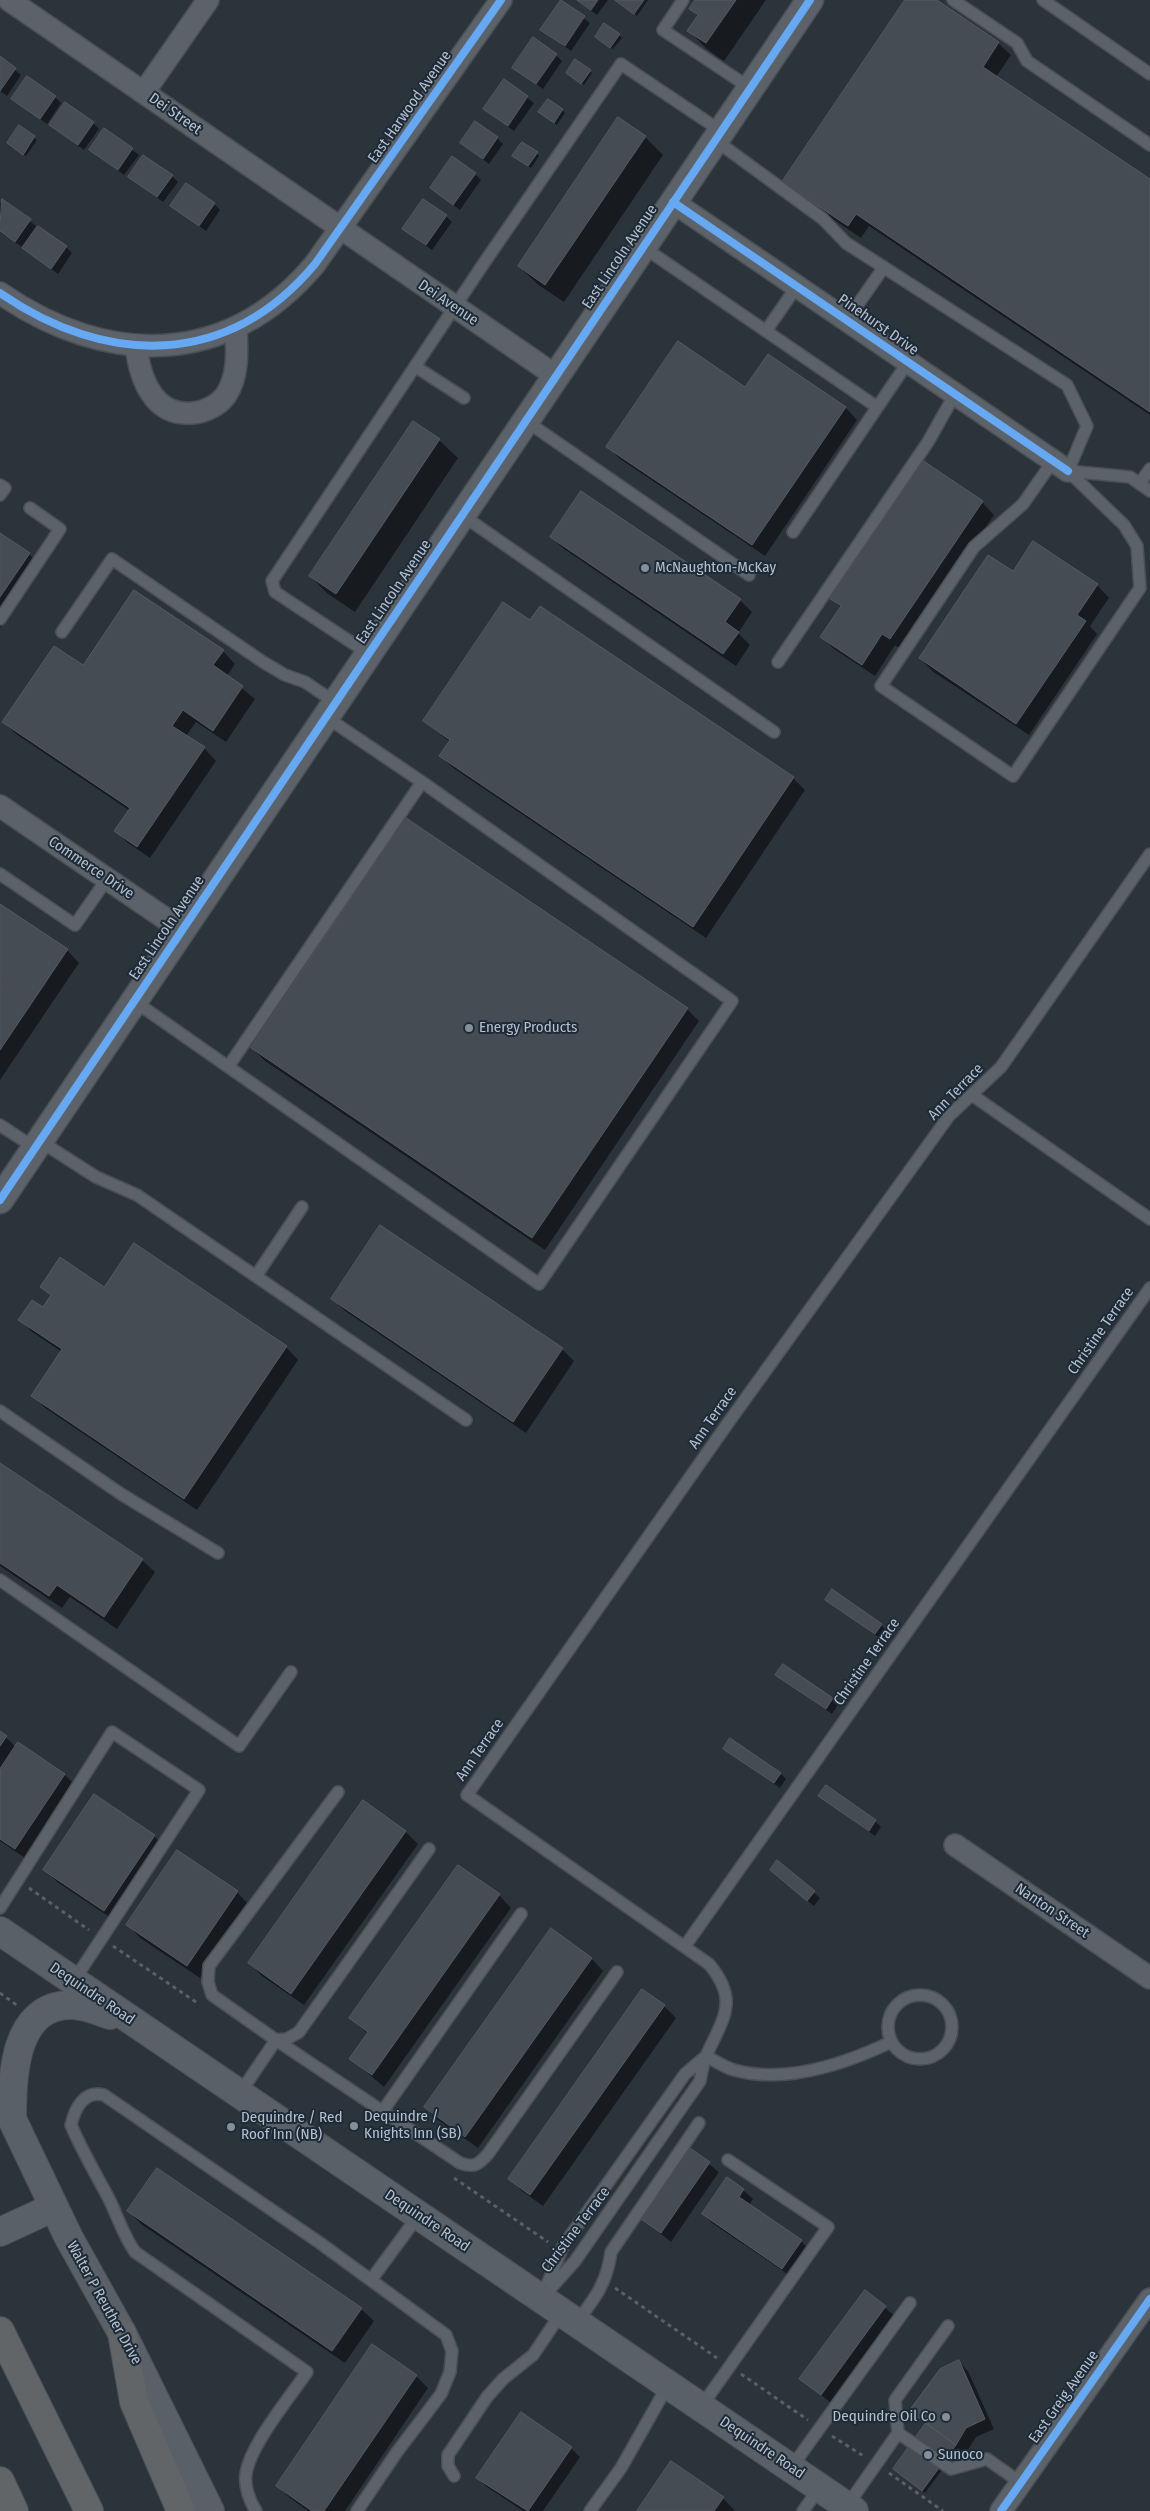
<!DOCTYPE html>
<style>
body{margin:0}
canvas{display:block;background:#2b333b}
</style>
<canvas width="1150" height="2511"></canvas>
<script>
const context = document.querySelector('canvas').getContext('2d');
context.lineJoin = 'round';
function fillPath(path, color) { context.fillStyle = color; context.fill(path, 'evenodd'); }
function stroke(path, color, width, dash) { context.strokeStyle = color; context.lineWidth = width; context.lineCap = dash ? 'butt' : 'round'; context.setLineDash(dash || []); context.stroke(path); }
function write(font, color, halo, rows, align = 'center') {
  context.font = font + ' "Fira Sans Condensed",sans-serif'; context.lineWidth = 4; context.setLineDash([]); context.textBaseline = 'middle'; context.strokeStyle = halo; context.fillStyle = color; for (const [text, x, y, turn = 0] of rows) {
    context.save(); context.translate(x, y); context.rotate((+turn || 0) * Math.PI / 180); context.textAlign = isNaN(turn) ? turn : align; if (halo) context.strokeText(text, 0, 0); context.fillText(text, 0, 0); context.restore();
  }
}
const shadow = new Path2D(`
 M576,0H608L597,15Z
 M617,0H648L637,16Z
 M697,0H766L724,61L707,49L688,30L698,17L691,9Z
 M906,0H934L998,43L1011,55L996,77L1150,181V415L869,226L861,238L796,194L784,182Z
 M561,1L590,23L571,51L542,30Z
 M619,35L622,38L613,49L599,40Z
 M556,55L562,61L543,89L514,67Z
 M0,58L21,75L7,96L0,91Z
 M590,71L592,73L584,85L570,76Z
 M505,81L534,103L514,131L485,109Z
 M55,97L61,103L47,124L13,99Z
 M548,100L565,113L557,125L543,115Z
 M93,123L99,129L84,150L51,125Z
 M20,127L37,140L26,156L11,146Z
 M105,129L139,155L124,175L90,150Z
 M645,137L663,155L564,302L537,284L519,266Z
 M497,138L503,144L489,164L461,143Z
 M537,153L539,156L531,168L517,158Z
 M475,174L481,180L460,210L431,188Z
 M172,176L178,182L163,202L129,177Z
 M2,200L36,226L22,247L0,232V204Z
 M214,204L220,210L206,231L172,206Z
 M446,216L452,222L432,250L403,229Z
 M66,247L72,253L58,274L24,248Z
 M845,407L857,420L765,556L620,459L608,447Z
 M413,423L439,440L458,458L355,612L328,594L310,576Z
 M982,502L994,515L903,651L895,645L875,676L834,649L822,637L841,608L831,598Z
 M0,534L29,554L41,566L0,628Z
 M551,537L740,600L752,612L738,633L750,645L736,666L564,549Z
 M1013,573L1097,585L1109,598L1090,626L1097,634L1029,735L932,671L920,658Z
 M531,622L793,778L805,790L706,938L453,768L441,756L450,742L424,721Z
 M223,651L235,664L227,676L255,699L226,742L196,722L186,736L204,748L216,761L150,858L128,843L116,831L130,811L16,734L4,722L83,667Z
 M0,906L67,950L79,963L0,1080Z
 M687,1009L699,1021L545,1250L265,1061L252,1048Z
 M42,1287L105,1289L286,1347L298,1360L197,1510L45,1408L33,1395L62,1352L32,1332L20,1319L43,1309L52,1297Z
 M333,1299L562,1349L574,1361L526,1433L345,1311Z
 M0,1464L142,1560L155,1572L117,1629L70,1597L62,1608L0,1566Z
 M826,1599L881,1625L887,1631L881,1639Z
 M783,1665L832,1699L838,1705L832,1714L783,1680L777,1674Z
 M0,1732L16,1747L18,1744L65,1775L74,1784L25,1858L0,1841Z
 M725,1748L780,1773L786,1779L780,1788Z
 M95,1796L154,1836L167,1849L117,1922L57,1882L45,1869Z
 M820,1796L875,1821L881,1827L875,1836Z
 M364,1802L406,1832L418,1844L304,2005L262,1976L249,1963Z
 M778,1862L820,1898L814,1906L777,1875Z
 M237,1892L249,1905L200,1978L140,1938L128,1925Z
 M499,1895L511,1908L384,2087L351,2059L368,2034L351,2018Z
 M591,1958L603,1971L478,2148L438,2120L425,2107Z
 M664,2006L676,2018L543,2206L522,2191L510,2179Z
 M691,2150L719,2172L671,2242L643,2219Z
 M743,2190L753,2199L749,2205L801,2241L810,2250L792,2277L712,2223L703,2214Z
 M129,2211L361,2309L374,2321L345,2363L141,2224Z
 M865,2292L895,2316L831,2403L801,2379Z
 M959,2362L968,2371L994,2429L976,2437L966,2453L958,2448L925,2493L894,2469L927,2424L911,2410Z
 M416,2376L428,2388L345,2511H308L290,2498L277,2486Z
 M571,2448L580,2457L543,2511H523L487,2487L478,2478Z
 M723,2498L735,2511H639Z`);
const building = new Path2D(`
 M561,0L585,16L565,46L540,30Z
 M577,0H598L591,10Z
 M615,0H644L634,14Z
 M695,0H736L706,43L687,31L698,15L689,9Z
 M905,0H937L999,42L983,67L1150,179V412L856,214L848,226L782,182Z
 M604,23L620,34L610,48L595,37Z
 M533,37L557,54L536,84L512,68Z
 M0,56L16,68L0,91Z
 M575,59L591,70L581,84L566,73Z
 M27,76L56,96L40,119L11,99Z
 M504,79L528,96L508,126L483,109Z
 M548,99L563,109L554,123L538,112Z
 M65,102L94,122L78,145L49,125Z
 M618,117L646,136L545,285L518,266Z
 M475,121L498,137L483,159L460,143Z
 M19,125L35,136L23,155L7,143Z
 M104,128L133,148L118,170L89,150Z
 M522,142L538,152L528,166L512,156Z
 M143,155L173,175L157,197L128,177Z
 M452,156L476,173L453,205L430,188Z
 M186,183L215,203L199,226L170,206Z
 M2,199L31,219L15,242L0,231Z
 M423,199L447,215L426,245L402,229Z
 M38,226L67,246L51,269L22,248Z
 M678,341L745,387L768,354L846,407L752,545L606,447Z
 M413,421L440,439L336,594L309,576Z
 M922,460L983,501L890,639L882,634L862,665L820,637L841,606L829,598Z
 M581,491L741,599L725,622L739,632L723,654L550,537Z
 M0,533L30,553L0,597Z
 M1033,541L1098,584L1077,615L1086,621L1016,724L919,658L988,555L1013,571Z
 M134,590L224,650L213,665L243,686L213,731L183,710L172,726L205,747L137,847L114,831L130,808L2,722L54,646L83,665Z
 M503,602L530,620L540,606L794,777L693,927L439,756L450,740L423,721Z
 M406,818L688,1008L532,1238L251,1048Z
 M0,904L68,949L0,1050Z
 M380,1225L563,1348L513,1422L331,1299Z
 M134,1243L287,1346L184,1499L31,1396L62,1349L18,1320L32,1300L43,1307L51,1295L40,1287L60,1257L104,1287Z
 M0,1463L143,1559L104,1617L57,1585L49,1596L0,1563Z
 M832,1589L882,1624L875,1634L825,1600Z
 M783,1664L833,1698L826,1709L775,1675Z
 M0,1731L7,1736L0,1746Z
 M730,1738L781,1773L774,1783L723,1749Z
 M18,1742L65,1774L15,1849L0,1839V1769Z
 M826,1785L876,1820L869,1831L818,1796Z
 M94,1794L155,1835L104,1911L43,1870Z
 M363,1800L406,1831L291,1994L248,1963Z
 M177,1850L238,1891L187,1966L126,1925Z
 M777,1860L815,1891L807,1901L770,1870Z
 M458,1865L500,1894L372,2075L349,2059L368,2032L349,2018Z
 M551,1928L592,1958L465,2137L424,2107Z
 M642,1989L665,2005L530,2195L508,2179Z
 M690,2148L710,2162L661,2233L641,2219Z
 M157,2168L362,2308L332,2351L127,2211Z
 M727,2177L744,2189L739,2197L802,2240L782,2269L702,2214Z
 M865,2290L886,2306L821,2395L799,2379Z
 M372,2344L417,2375L324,2511H312L276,2486Z
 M959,2360L985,2419L966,2428L956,2445L909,2411L940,2369Z
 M521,2412L572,2447L528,2511L476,2478Z
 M926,2423L956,2445L922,2491L893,2469Z
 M671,2461L724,2497L714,2511H637Z`);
const path = new Path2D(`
 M29,1888L89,1930
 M113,1946L199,2004
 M0,1993L18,2006
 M454,2178L548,2242
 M615,2288L717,2358
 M741,2374L808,2420
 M832,2436L865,2457
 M889,2473L943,2511`);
const service = new Path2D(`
 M683,0L663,30L750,88
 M953,0L1017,43L1027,61L1150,145
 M1043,0L1150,74
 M715,140L823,219L846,243L1067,385L1087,426L1068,471
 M643,247L877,407
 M847,320L884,267
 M766,331L797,286
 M416,367L464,398
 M526,421L749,575
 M1053,461L1023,504L974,547L881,686L1013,776L1140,588L1137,546L1124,525L1068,471
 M1068,471L1130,477L1150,491
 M1140,483L1150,469
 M0,485L5,488L0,495
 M462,515L774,732
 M793,532L908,362
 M0,619L60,529L30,508
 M62,632L112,559L263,662L285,675L305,682L336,703
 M369,654L275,592L272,581L484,263L621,64L721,131
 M778,662L928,442L955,394
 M0,874L75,925L107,879
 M134,1001L539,1284L732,1001L422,782L326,717
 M228,1067L422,782
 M972,1095L1150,1219
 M0,1125L35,1148
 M40,1141L96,1177L137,1195L466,1420
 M256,1276L302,1207
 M0,1411L121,1494L218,1553
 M0,1580L239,1746L291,1672
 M0,1908L112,1732L199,1790L73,1982
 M685,1946L1150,1288
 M888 2027a32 32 0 1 1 64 0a32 32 0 1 1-64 0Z
 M276,2040L460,2163C474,2168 478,2165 488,2154L617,1972
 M276,2040L287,2039L299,2032L429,1849
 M706,2056C715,2061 724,2067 734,2070C785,2084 845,2064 891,2042
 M240,2093L276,2040L212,1995L208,1982L209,1966L338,1792
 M382,2112L521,1914
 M371,2280L418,2216
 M544,2292L563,2246L685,2074L706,2056
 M542,2298L575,2261L700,2081C702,2072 703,2062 707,2054C724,2017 739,2000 709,1964L467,1795L728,1423L949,1116L1001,1067L1150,854
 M577,2322C595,2298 607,2283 611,2252L699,2123
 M701,2407L828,2227L728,2160
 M898,2433L895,2400L948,2326
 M791,2468L910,2303
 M454,2476L448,2466V2455L487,2397L503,2379L533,2355L562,2312
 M847,2506L898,2433L951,2469L987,2459L1021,2483
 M256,2511C250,2502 244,2486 246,2474C250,2445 290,2397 307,2372L135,2252C123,2235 118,2217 109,2199C96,2174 82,2151 71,2125C75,2108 84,2090 104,2095L320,2243L446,2335L452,2351L450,2372L441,2394L397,2452L357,2511
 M590,2511L621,2468L668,2385
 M803,2511L820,2487`);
const minor = new Path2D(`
 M9,0L556,376
 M144,92L208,0
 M673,202L1068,471
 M0,293C107,367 228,368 315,264L501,0
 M136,346C140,378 153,417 193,413C205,412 219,405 226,395C239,375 237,350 236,327
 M0,806L182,930
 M955,1845L1150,1978
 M1001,2511L1150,2299`);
const tertiary = new Path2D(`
 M0,1200L810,0`);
const secondary = new Path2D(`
 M0,1931L854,2511
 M0,2094L69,2238L122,2333L210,2511
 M12,2117C12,2076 14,2004 72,2005C85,2005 98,2011 110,2015
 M0,2232L54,2207`);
const motorway = new Path2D(`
 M0,2331L89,2511
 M122,2333L134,2402L181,2511
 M0,2481L14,2511`);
const cycleway = new Path2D(`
 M673,202L1068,471
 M0,293C107,367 228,368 315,264L501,0
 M0,1200L810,0
 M1001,2511L1150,2299`);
const markers = [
 [645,568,5,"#858f99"],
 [469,1028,5,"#858f99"],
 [354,2126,5,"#858f99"],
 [231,2127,5,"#858f99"],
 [946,2417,5,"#858f99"],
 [928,2455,5,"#858f99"]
];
const streetNames = [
 ["East Harwood Avenue",410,107,-55],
 ["Dei Street",175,114,35],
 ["East Lincoln Avenue",620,257,-56],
 ["Dei Avenue",448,303,34],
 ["Pinehurst Drive",878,325,35],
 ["East Lincoln Avenue",394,592,-56],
 ["Commerce Drive",91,868,34],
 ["East Lincoln Avenue",167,928,-56],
 ["Ann Terrace",956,1092,-46],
 ["Christine Terrace",1101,1331,-55],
 ["Ann Terrace",713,1418,-55],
 ["Christine Terrace",867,1662,-55],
 ["Ann Terrace",480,1750,-55],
 ["Nanton Street",1052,1911,34],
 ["Dequindre Road",92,1994,34],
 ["Dequindre Road",427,2221,34],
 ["Christine Terrace",576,2230,-53],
 ["Walter P Reuther Drive",104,2303,61],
 ["East Greig Avenue",1064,2397,-55],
 ["Dequindre Road",762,2448,34]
];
const poiNames = [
 ["McNaughton-McKay",655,568],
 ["Energy Products",479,1028],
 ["Dequindre /",364,2117],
 ["Knights Inn (SB)",364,2134],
 ["Dequindre / Red",241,2118],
 ["Roof Inn (NB)",241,2135],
 ["Dequindre Oil Co",936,2417,"right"],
 ["Sunoco",938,2455]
];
fillPath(shadow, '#0007');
fillPath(building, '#464c53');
stroke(building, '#535a63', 1);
stroke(service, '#4a4f55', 14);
stroke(minor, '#4a4f55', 24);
stroke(tertiary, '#4a4f55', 29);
stroke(secondary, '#4a4f55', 30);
stroke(motorway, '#484f57', 30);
stroke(path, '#596066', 3, [4, 4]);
stroke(service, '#5c6269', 11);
stroke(minor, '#5c6269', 21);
stroke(tertiary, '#5c6269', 26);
stroke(secondary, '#5a6067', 28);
stroke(motorway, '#616568', 28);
stroke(cycleway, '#66a8f1', 8);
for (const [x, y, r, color] of markers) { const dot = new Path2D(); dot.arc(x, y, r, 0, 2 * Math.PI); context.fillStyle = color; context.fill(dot); stroke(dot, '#1d2a37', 2); }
write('15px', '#b6c0cc', '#1d2a37', streetNames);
write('15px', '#b6c0cc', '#1d2a37', poiNames, 'left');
</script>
